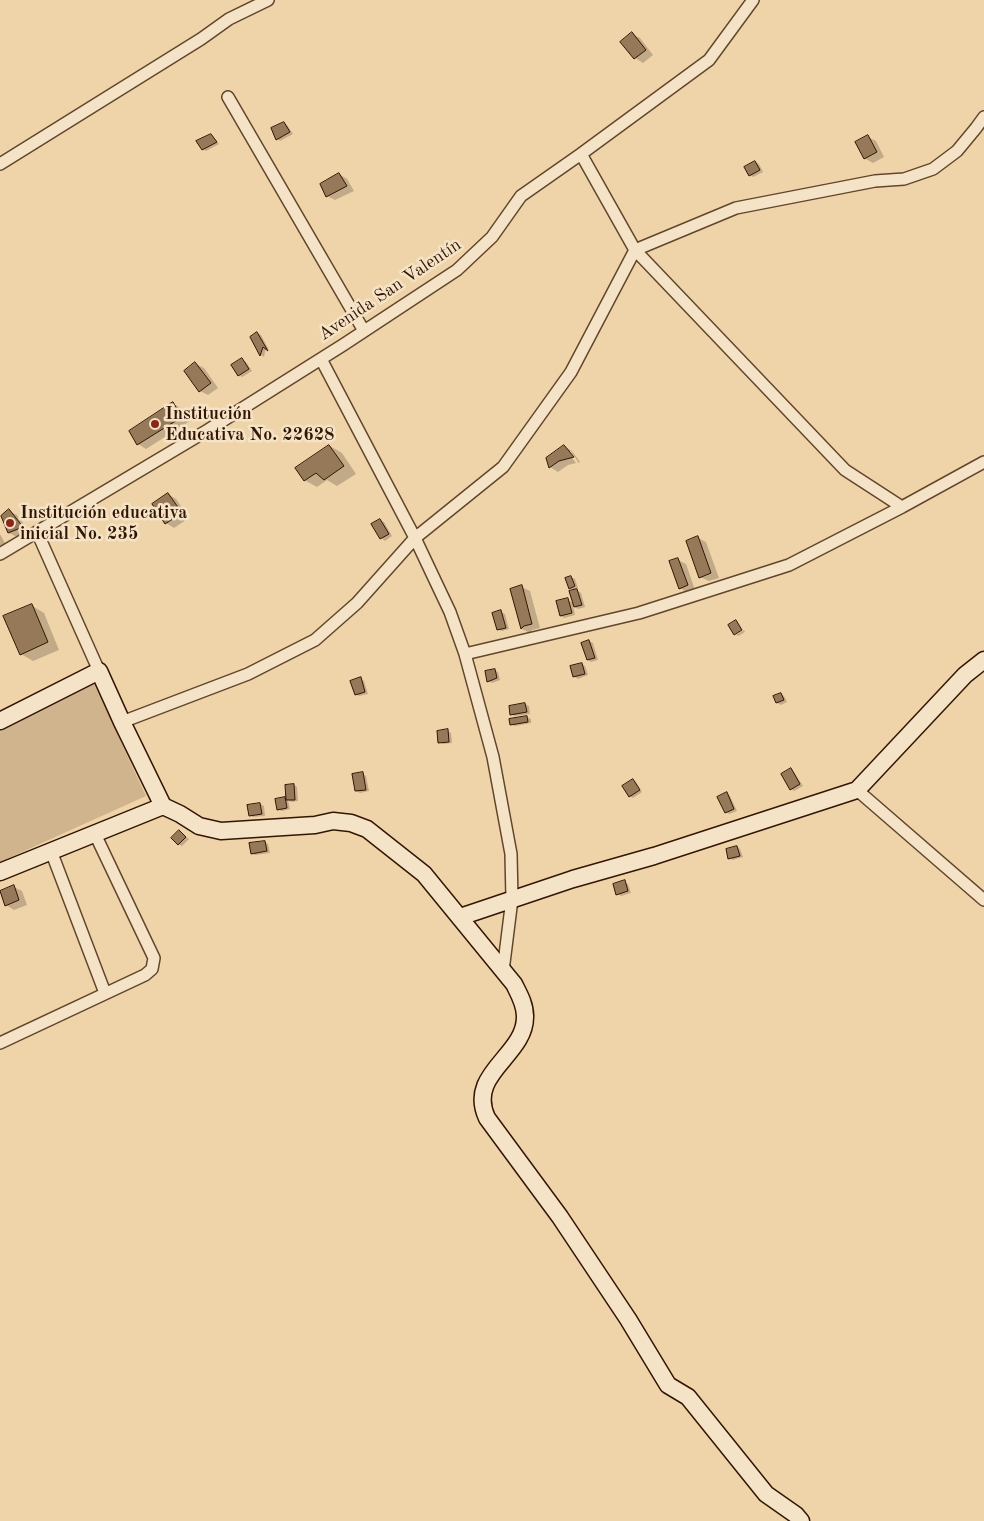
<!DOCTYPE html>
<meta charset="utf-8">
<style>
body{margin:0}
canvas{display:block;background:#f0d4a9}
</style>
<canvas width="984" height="1521"></canvas>
<script>
const context = document.querySelector('canvas').getContext('2d');
context.lineJoin = 'round';
function fillPath(path, color) { context.fillStyle = color; context.fill(path, 'evenodd'); }
function stroke(path, color, width, dash) { context.strokeStyle = color; context.lineWidth = width; context.lineCap = dash ? 'butt' : 'round'; context.setLineDash(dash || []); context.stroke(path); }
function write(font, color, halo, rows, align = 'center') {
  context.font = font + ' "Old Standard TT",serif'; context.lineWidth = 5; context.setLineDash([]); context.textBaseline = 'middle'; context.strokeStyle = halo; context.fillStyle = color; for (const [text, x, y, turn = 0] of rows) {
    context.save(); context.translate(x, y); context.rotate((+turn || 0) * Math.PI / 180); context.textAlign = isNaN(turn) ? turn : align; if (halo) context.strokeText(text, 0, 0); context.fillText(text, 0, 0); context.restore();
  }
}
const green = new Path2D(`
 M94,684L146,796L0,862V730Z`);
const shadow = new Path2D(`
 M632,34L640,38L653,55L643,63L635,58L622,42Z
 M284,123L287,125L293,134L280,141L277,139Z
 M211,135L214,138L219,144L206,151L203,149Z
 M868,137L876,141L884,157L873,163L864,158Z
 M755,162L759,164L763,172L753,177L750,175Z
 M339,174L347,179L354,191L335,200L327,196Z
 M257,333L261,335L269,350L266,348L264,357L261,355L252,337Z
 M242,360L246,362L252,371L242,377L239,375Z
 M196,364L204,368L218,388L208,395L200,391Z
 M173,404L181,408L190,421L146,449L138,444Z
 M330,446L342,453L356,474L337,486L327,480L317,487L304,480Z
 M564,446L572,451L580,462L577,463L578,462L571,451H567L576,463L568,465L558,472L550,467Z
 M168,494L176,499L189,518L174,528L166,523Z
 M9,511L17,515L30,532L17,537L9,533Z
 M380,520L384,522L392,536L385,541L381,538L373,525Z
 M0,534L6,545L0,549Z
 M698,538L706,542L719,578L709,581L700,577Z
 M678,560L686,564L695,590L688,593L680,588Z
 M571,577L575,579L578,588L575,589L581,593L585,607L578,609L573,606L575,615L564,618L561,616L568,600L573,603L575,591L570,588L566,579Z
 M522,587L530,591L540,628L532,630L530,633L522,629L512,590Z
 M31,605L44,613L59,650L33,661L21,654Z
 M501,612L505,614L509,629L502,631L498,629Z
 M744,630L745,632L738,636L736,635Z
 M589,641L593,643L598,660L591,662L588,660Z
 M581,664L585,666L588,675L578,679L574,676Z
 M494,670L498,672L500,680L492,683L488,681Z
 M360,678L364,681L368,694L359,696L356,694Z
 M781,694L784,696L787,702L781,705L777,703L775,697Z
 M525,704L529,706L530,714L515,716L511,714Z
 M527,717L531,719V723L515,726L511,724V720Z
 M447,731L451,733L452,743L443,744L439,742Z
 M791,770L794,772L803,786L794,791L791,789Z
 M363,774L366,776L369,791L360,793L356,791Z
 M633,780L636,782L642,792L633,798L630,796Z
 M294,785L297,787L298,801L291,802L288,800L290,809L282,811L278,809L285,798L287,800L286,786Z
 M726,794L730,796L737,811L729,814L726,812Z
 M260,804L264,806L265,816L253,817L250,815Z
 M179,831L189,839L182,846L178,844Z
 M265,842L268,844L270,853L255,855L252,853Z
 M737,847L740,849L743,857L733,860L729,858Z
 M624,882L628,884L631,893L621,896L617,894Z
 M14,887L22,891L27,905L14,910L6,905Z`);
const building = new Path2D(`
 M632,32L646,50L634,59L620,42Z
 M284,122L290,132L276,140L271,128Z
 M211,134L217,142L202,150L196,141Z
 M868,135L877,152L864,159L855,142Z
 M755,161L760,170L749,176L744,167Z
 M339,173L347,186L326,197L320,184Z
 M257,332L268,351L263,347L260,356L250,337Z
 M242,358L249,369L238,376L231,365Z
 M195,362L211,383L199,392L184,371Z
 M173,402L182,417L137,445L129,431Z
 M329,445L344,466L324,480L316,473L304,481L295,468Z
 M564,445L574,457L559,461L549,468L546,458Z
 M168,493L182,513L165,524L152,504Z
 M9,509L23,527L8,533L1,516Z
 M380,519L389,534L380,539L371,524Z
 M698,536L711,573L699,578L686,541Z
 M678,558L688,585L679,589L669,561Z
 M571,576L575,586L569,589L565,578Z
 M522,585L532,624L524,626L521,629L510,589Z
 M577,589L582,605L574,607L569,591Z
 M568,598L572,613L560,616L556,601Z
 M32,604L48,642L20,655L3,616Z
 M501,610L506,628L497,630L492,613Z
 M736,620L742,630L734,635L728,625Z
 M589,640L595,658L587,660L581,643Z
 M582,663L585,674L573,677L570,666Z
 M495,669L497,678L487,682L485,671Z
 M361,677L365,692L355,695L350,681Z
 M781,693L784,700L776,703L773,696Z
 M525,703L527,712L510,715L509,706Z
 M527,716L528,722L510,725L509,719Z
 M448,729L449,742L438,743L437,731Z
 M791,768L800,784L790,790L781,774Z
 M363,772L366,790L355,791L352,774Z
 M633,779L640,790L629,797L622,786Z
 M294,784L295,800H286L285,785Z
 M727,792L734,809L725,813L717,797Z
 M285,797L287,808L277,810L275,799Z
 M260,803L262,814L249,816L247,805Z
 M179,830L186,837L178,845L171,838Z
 M265,841L267,851L251,854L249,843Z
 M737,846L740,856L728,859L726,849Z
 M625,880L628,891L616,895L613,884Z
 M14,885L19,900L5,906L0,891Z`);
const street = new Path2D(`
 M228,97L364,331
 M581,154L635,250L845,470L902,507
 M0,164L201,39L229,19L268,0
 M321,359L415,538L450,612L465,654L493,757L511,854L512,899L503,971
 M37,532L99,671
 M0,554L208,430L343,345L457,270L492,237L521,196L581,154L709,60L753,0
 M465,654L639,613L789,565L902,507L984,462
 M122,722L248,674L315,640L357,603L415,538L503,467L571,372L635,250L736,208L875,181L904,179L933,169L957,151L976,128L984,117
 M857,790L984,900
 M51,851L105,993
 M0,1043L145,975L152,969L154,958L95,834`);
const secondary = new Path2D(`
 M0,721L99,671L122,722L163,806L180,814L199,826L221,831L315,825L333,821L351,823L367,829L424,874L514,984C519,994 525,1004 525,1016C526,1056 466,1073 487,1118L560,1217L628,1319L668,1385L688,1397L766,1494L796,1515L801,1521
 M0,872L163,806
 M460,917L573,879L654,856L857,790L965,675L984,660`);
const markers = [
 [155,424,5,"#8f2418"],
 [10,523,5,"#8f2418"]
];
const streetNames = [
 ["Avenida San Valentín",390,290,-34]
];
const poiNames = [
 ["Institución",165,414],
 ["Educativa No. 22628",165,435],
 ["Institución educativa",20,513],
 ["inicial No. 235",20,534]
];
fillPath(green, '#d0b48d');
fillPath(shadow, '#0003');
fillPath(building, '#957959');
stroke(building, '#321603', 1);
stroke(street, '#62462c', 14);
stroke(secondary, '#321603', 19);
stroke(street, '#f5e3c7', 11);
stroke(secondary, '#f5e3c7', 16);
for (const [x, y, r, color] of markers) { const dot = new Path2D(); dot.arc(x, y, r, 0, 2 * Math.PI); context.fillStyle = color; context.fill(dot); stroke(dot, '#f5e3c7', 2); }
write('18px', '#321603', '#f5e3c7', streetNames);
write('bold 18px', '#321603', '#f5e3c7', poiNames, 'left');
</script>
